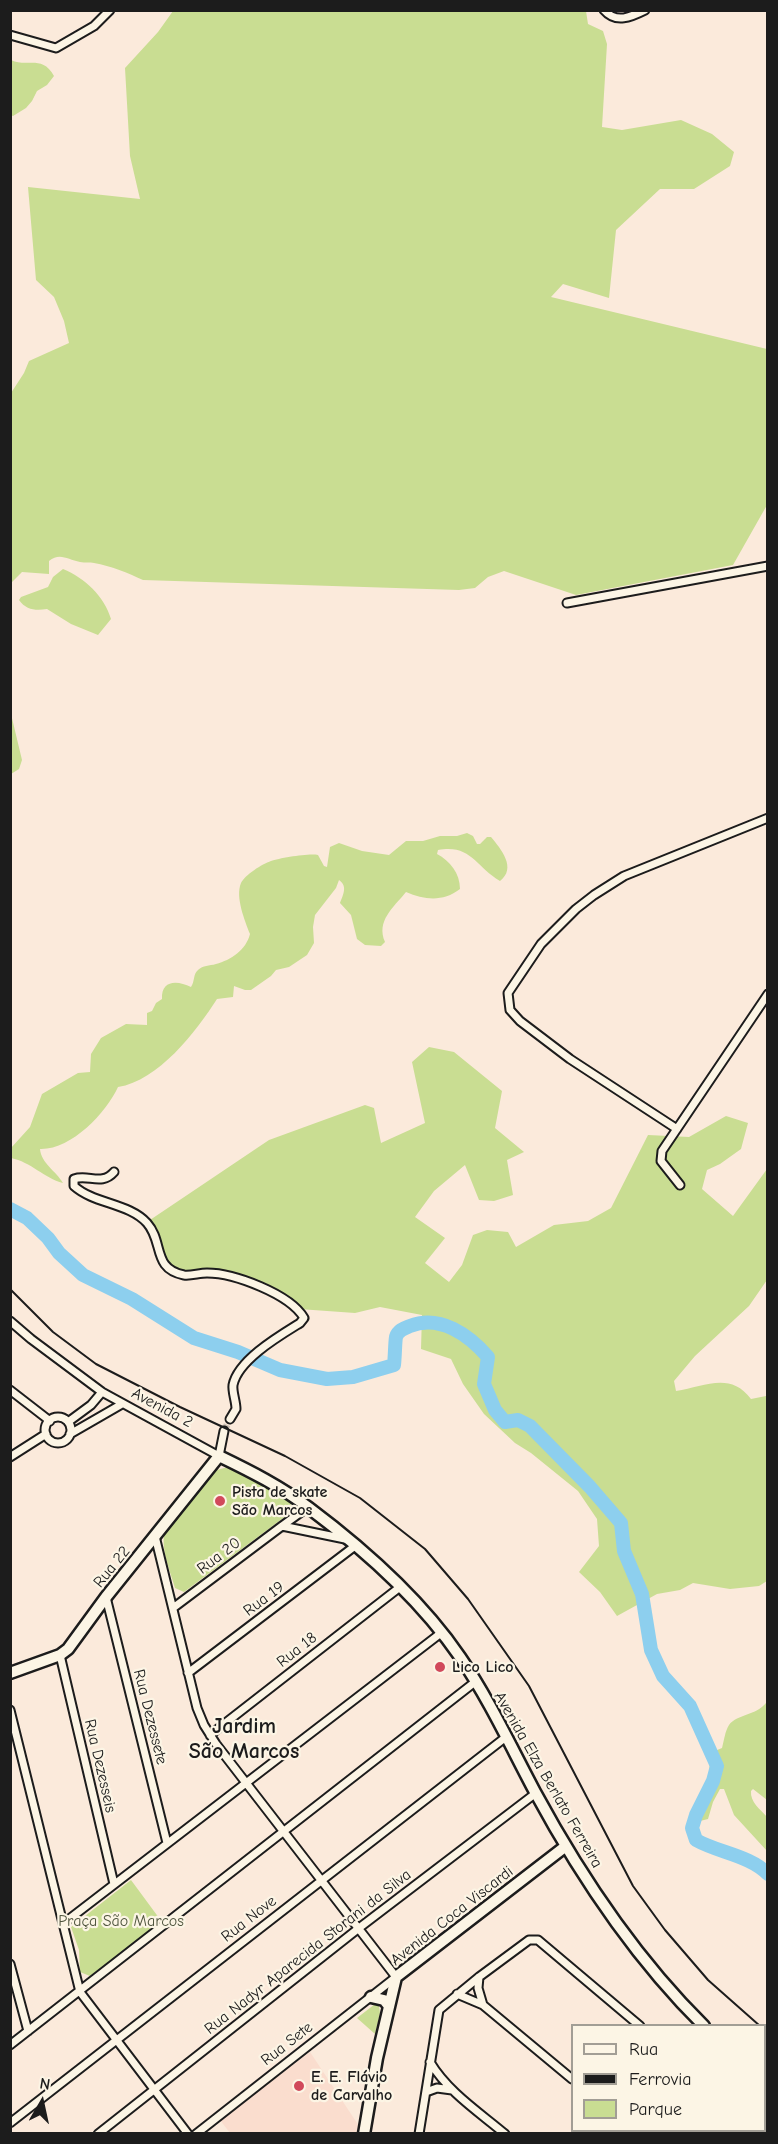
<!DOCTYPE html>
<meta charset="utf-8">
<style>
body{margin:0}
#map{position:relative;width:778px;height:2144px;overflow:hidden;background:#fbeadb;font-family:"Comic Neue",sans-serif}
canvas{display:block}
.frame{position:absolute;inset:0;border:12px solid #1c1c1c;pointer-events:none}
.legend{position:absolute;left:571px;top:2024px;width:195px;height:108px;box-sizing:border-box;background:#fcf5e5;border:2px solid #a29e95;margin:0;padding:8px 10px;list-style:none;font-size:18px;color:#1c1c1c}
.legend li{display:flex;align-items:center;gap:12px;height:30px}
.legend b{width:30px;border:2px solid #a29e95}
.north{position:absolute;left:12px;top:2072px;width:60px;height:60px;-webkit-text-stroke:4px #fcf5e5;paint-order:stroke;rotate:9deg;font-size:16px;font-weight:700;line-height:24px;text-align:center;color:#1c1c1c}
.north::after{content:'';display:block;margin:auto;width:21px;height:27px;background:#1c1c1c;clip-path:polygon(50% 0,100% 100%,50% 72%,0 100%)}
</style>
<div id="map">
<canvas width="778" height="2144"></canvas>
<div class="frame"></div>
<ul class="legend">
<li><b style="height:8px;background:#fcf5e5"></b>Rua</li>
<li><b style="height:8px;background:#1c1c1c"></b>Ferrovia</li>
<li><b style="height:16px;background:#c9dd92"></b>Parque</li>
</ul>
<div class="north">N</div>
</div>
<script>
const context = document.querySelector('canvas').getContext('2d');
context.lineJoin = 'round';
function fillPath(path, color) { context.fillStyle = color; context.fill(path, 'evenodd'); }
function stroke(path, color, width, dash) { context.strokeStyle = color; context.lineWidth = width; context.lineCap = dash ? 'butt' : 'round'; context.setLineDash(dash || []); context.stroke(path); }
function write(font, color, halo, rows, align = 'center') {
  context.font = font + ' "Comic Neue",sans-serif'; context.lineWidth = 4.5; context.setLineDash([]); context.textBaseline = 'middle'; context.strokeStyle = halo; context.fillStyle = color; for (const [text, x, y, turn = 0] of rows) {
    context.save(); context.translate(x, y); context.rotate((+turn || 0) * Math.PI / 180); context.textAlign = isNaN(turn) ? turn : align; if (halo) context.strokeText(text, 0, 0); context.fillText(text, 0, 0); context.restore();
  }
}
const built = new Path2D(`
 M310,2052L359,2126L357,2133H230L220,2120Z`);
const green = new Path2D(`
 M173,11H586L588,24L603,31L607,44L602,127L622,130L681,120L712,134L734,152L730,166L694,189H660L616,230L609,298L563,284L551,297L767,349V505L733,565L576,595L504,571L488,577L475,588L459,590L143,580C128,573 111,566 94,563C90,562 85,563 80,562C68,560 60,552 49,561V574L22,572L11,583V393L24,373L29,361L69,343L64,321L54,297L36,280L28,187L140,199L130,156L125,68L158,32Z
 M11,60C27,68 42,54 54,76L47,85L37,91L32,101L26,108L13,116L10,115Z
 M63,569C85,578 104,596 111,619L98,635L71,624L47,609C36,611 26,610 19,600L21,597L48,587L53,577Z
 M11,714L22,760L19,769L11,774Z
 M467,833L473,836L477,844H480L487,837H491C501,849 517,868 500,881C475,866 471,844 438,850L437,854C450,861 460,873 460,889C443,902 425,900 406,892C393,908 376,921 385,942L381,946L365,945L357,939L351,915L340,903C343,895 348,886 339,880L336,888L315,915L313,927L314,943L307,955L289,967L276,970L271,976L251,990H245L234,986L233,997L217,999C196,1032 158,1081 118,1087C106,1113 71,1150 40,1149C41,1163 56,1171 63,1183C44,1178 31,1162 11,1158V1148L30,1127L42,1094L78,1073L90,1072L91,1054L101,1038L126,1024L147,1025V1013L152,1011L156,1003L162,999C161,980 177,980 191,987C195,981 193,974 198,970C203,965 209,966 216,964C231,960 246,950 250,934C245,921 235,897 241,883C245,875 262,864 271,861C280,858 309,853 318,855L324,866L327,867L330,847L339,843L362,851L389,855L406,841H423L440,836H457Z
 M429,1047L454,1052L502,1091L495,1128L524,1152L507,1160L513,1195L494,1201L479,1200L465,1165L434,1191L415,1217L445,1238L425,1263L449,1282L462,1265L473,1235L487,1230L508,1232L516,1247L554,1225L588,1221L611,1208L648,1135L689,1137L726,1116L748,1123L741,1149L720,1164L707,1170L702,1189L733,1216L767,1169V1280L749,1306L695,1356L674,1381L676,1391C704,1387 730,1371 751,1399L766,1396L767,1399V1581L759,1586L730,1589L693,1583L680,1590L657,1594L617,1616L600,1592L579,1572L599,1546L597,1519L578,1491L531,1453L515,1443L484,1414L463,1384L451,1359L421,1349L422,1315L380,1307L355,1313L299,1309L251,1283L208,1273L185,1275L168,1269L147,1222L269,1140L365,1105L374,1108L381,1143L425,1123L412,1062Z
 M228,1467L236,1469L285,1497L291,1502L290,1513L184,1592L175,1588C170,1570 160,1549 165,1530L213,1471Z
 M766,1703L767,1800L753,1789L751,1791C750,1802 760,1809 767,1817V1851L734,1815L724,1789H720L713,1802L708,1819L700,1821L699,1812L709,1783L710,1753L722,1748C724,1741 725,1731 729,1725C737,1714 755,1716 766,1703Z
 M131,1880L162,1922L90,1976L80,1972L79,1950L71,1927Z
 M375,2004L379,2006L380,2013L375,2034L357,2018Z`);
const river = new Path2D(`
 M10,1209L27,1218L48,1238L59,1253L83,1275L132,1299L194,1338L238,1352L280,1370L327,1379L353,1377L394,1365C395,1357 395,1342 396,1337C398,1330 405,1328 410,1326C440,1314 469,1335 488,1357L484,1384L495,1410L505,1422L518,1420L530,1426L590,1487L621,1523L624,1551L642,1594L651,1650L663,1676L690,1706L717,1766L713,1781L696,1815L692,1828L696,1840C719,1853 749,1855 768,1874`);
const streetTunnel = new Path2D(`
 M224,1431L230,1419`);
const street = new Path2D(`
 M604,10C616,24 631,17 645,10
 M10,35L56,48L94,26L110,10
 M567,603L768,566
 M677,1129L570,1059L520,1021L510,1010L508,993L541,944L576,909L594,895L624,876L768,818
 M114,1172C102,1186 88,1174 74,1179V1186C94,1204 129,1203 147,1223C164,1242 152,1269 184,1275C191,1276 199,1273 207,1273C234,1273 290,1294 304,1318L300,1323C279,1336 238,1360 233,1385C232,1392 236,1401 236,1409L230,1419
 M680,1185L661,1161L662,1151L768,994
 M10,1321L31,1339L102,1392L219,1456L224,1431
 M10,1390L50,1421
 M45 1430a13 13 0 1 1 26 0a13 13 0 1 1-26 0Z
 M68,1422L91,1405L102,1392
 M70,1434L122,1404
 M10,1457L46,1434
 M308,1507L282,1526L345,1539
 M155,1536L197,1708L204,1725L216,1744L396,1977L196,2134
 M106,1597L167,1843
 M173,1608L282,1526
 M60,1655L114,1884
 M188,1673L355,1546
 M10,1710L80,1992L188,2134
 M210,1735L400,1587
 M64,1923L441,1633
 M10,1964L28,2031
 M479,1977L478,1988L483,2005
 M457,1994L483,2005L572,2079
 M10,2045L475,1682
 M430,2062C448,2092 479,2112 505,2134
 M426,2092L437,2088L452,2090
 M10,2123L506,1737
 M764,2128L768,2130
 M635,2130L638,2134
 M98,2134L359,1928L536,1793
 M419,2134L439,2010L479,1977L529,1940H538L640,2026
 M678,2134L681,2130`);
const secondary = new Path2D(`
 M10,1673L60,1655L68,1649L106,1597L219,1456C250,1471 282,1487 309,1508C365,1550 421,1600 460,1657C489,1699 511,1747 535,1792C581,1877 635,1958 704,2026
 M371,1997L384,2000L389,2006
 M764,2081L768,2083
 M364,2134L377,2058L396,1977L566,1846`);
const rail = new Path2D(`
 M10,1289L53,1332L96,1364L180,1407L285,1456L360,1498L425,1549L468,1599L529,1686L633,1886L665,1930L708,1980L760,2026`);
const markers = [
 [220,1501,6,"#d1495b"],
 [440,1667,6,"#d1495b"],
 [299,2086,6,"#d1495b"]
];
const streetNames = [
 ["Avenida 2",162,1408,28],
 ["Rua 20",219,1556,-37],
 ["Rua 22",112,1567,-51],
 ["Rua 19",264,1599,-37],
 ["Rua 18",297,1650,-38],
 ["Rua Dezessete",150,1717,76],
 ["Rua Dezesseis",100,1766,77],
 ["Avenida Elza Berlato Ferreira",548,1780,60],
 ["Avenida Coca Viscardi",452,1916,-38],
 ["Rua Nove",249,1919,-38],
 ["Rua Nadyr Aparecida Storani da Silva",308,1952,-38],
 ["Rua Sete",287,2044,-38]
];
const poiNames = [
 ["Pista de skate",232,1492],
 ["São Marcos",232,1510],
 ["Lico Lico",452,1667],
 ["E. E. Flávio",311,2077],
 ["de Carvalho",311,2095]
];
const parkNames = [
 ["Praça São Marcos",121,1921]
];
const districtNames = [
 ["Jardim",244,1727],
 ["São Marcos",244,1752]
];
fillPath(built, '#faddce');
fillPath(green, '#c9dd92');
stroke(river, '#8dcfee', 14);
stroke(streetTunnel, '#cec1b5', 7, [7, 3.5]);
stroke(street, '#1c1c1c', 11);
stroke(secondary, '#1c1c1c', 15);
stroke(street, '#fcf5e5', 7);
stroke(secondary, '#fcf5e5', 10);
stroke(rail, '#1c1c1c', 2);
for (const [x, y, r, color] of markers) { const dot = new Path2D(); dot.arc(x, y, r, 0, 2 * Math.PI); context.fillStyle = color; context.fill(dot); stroke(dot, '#fcf5e5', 2); }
write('16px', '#1c1c1c', '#fcf5e5', streetNames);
write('bold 16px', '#1c1c1c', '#fcf5e5', poiNames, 'left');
write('16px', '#50563f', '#fcf5e5', parkNames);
write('bold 22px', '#1c1c1c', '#fcf5e5', districtNames);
</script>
